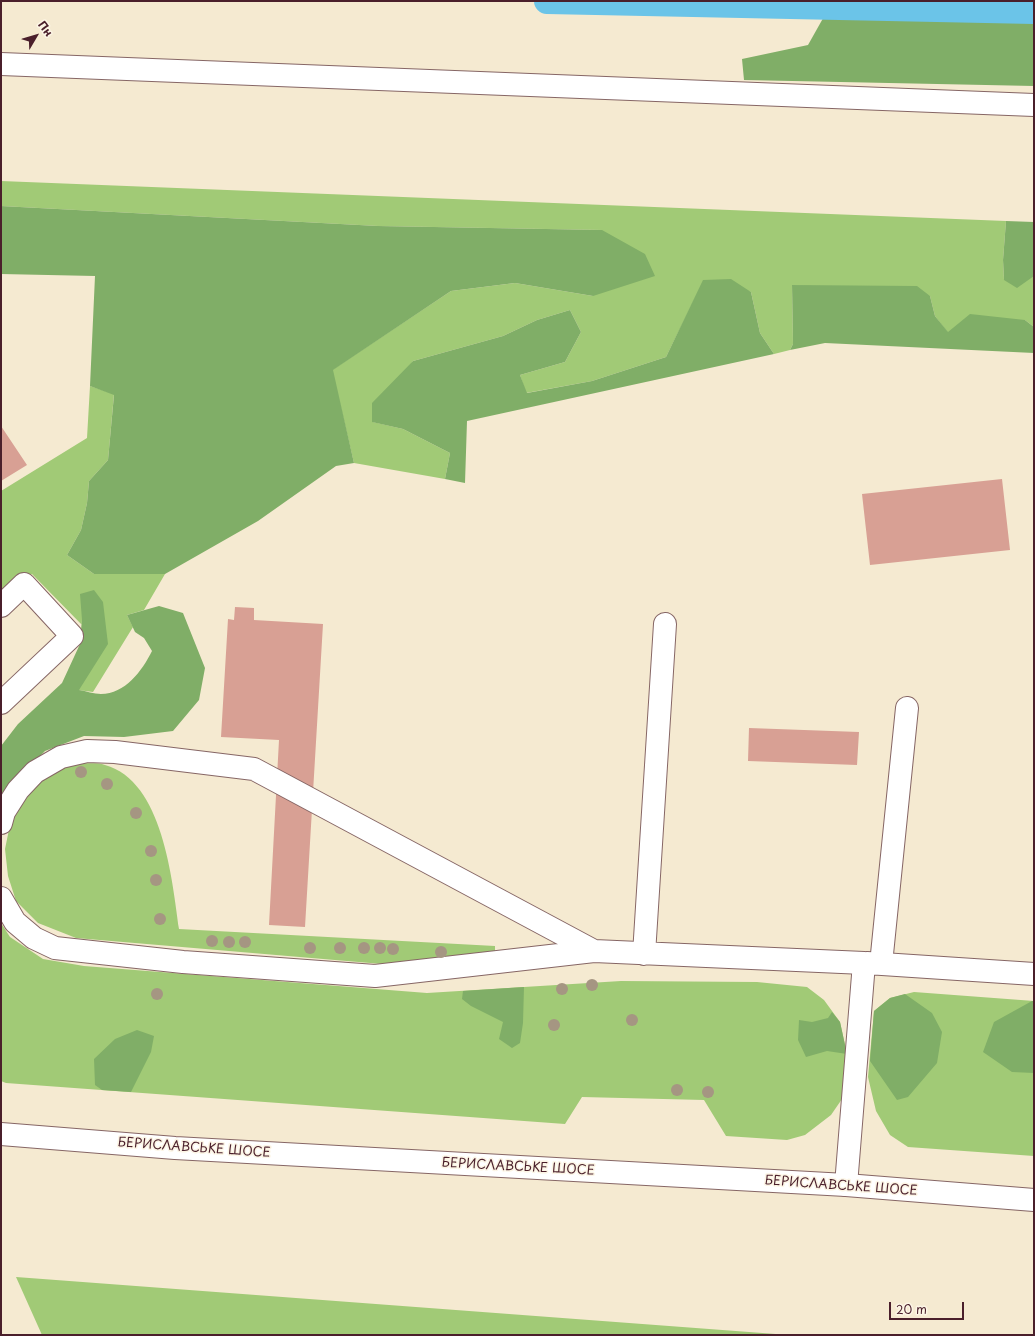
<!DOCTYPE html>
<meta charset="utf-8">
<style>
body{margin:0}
#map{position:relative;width:1035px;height:1336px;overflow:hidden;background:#f5ead1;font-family:"Playpen Sans",sans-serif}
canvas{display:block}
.frame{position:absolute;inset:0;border:2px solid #4a1f2b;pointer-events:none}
.north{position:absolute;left:16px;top:16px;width:40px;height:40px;-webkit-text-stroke:3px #fcf5e5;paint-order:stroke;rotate:52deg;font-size:11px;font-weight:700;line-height:16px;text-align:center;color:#4a1f2b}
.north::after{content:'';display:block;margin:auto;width:14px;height:18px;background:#4a1f2b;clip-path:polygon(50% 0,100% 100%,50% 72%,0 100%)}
.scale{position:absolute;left:889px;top:1302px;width:75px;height:18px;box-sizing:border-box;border:2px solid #4a1f2b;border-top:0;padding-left:5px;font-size:12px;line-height:14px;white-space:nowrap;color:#4a1f2b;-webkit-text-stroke:3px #fcf5e5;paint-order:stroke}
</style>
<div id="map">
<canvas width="1035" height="1336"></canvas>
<div class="frame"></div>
<div class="north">Пн</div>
<div class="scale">20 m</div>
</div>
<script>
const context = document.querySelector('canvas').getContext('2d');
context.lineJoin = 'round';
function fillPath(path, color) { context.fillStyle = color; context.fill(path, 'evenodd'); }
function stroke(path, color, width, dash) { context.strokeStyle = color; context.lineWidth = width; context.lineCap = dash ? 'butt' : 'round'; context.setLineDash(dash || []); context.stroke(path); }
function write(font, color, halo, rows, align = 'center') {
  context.font = font + ' "Playpen Sans",sans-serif'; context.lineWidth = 3; context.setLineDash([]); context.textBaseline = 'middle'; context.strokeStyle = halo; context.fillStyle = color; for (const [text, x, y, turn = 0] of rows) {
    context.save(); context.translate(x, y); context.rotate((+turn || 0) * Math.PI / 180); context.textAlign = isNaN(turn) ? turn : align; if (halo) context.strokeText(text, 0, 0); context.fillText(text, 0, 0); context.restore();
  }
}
const green = new Path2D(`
 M1,181L1006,221L1003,260L1004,280L1034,276V327L1025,320L948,333L935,316L930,296L792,285L793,344L790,350L774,354L760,333L751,292L704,280L666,357L592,381L526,393L520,375L565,362L581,332L570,310L537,320L503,336L413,361L373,422L403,429L450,453L445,479L354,463L332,370L451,291L515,283L593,296L602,230L378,226L1,206Z
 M90,386L114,394L108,460L89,481L87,503L81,530L67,555L94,574H165L144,610L127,615L133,627L93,692L78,690L82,620V625L32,574L1,598V491L87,438Z
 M77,763C86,764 97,762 105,765C163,781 172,879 179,929L495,946V955L382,964L76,938L38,923L16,901L8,876L5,849L12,815L31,786L52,770Z
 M1,923L10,937L43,959L84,966L427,993L621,981L757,982L807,987L824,1000L840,1022L847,1054L842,1099L831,1115L805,1135L787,1140L726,1136L704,1100L582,1097L565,1124L6,1083L1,1081Z
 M914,992L1034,1001V1156L908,1147L890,1135L876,1111L868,1077L874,1011L890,998Z
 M16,1277L789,1335H42Z`);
const forest = new Path2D(`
 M844,1H1034V86L744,80L742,59L808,45L826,13Z
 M1,206L378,226L602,230L645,254L655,276L593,296L515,283L451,291L333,370L354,463L336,466L258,521L165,574H94L67,555L81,530L87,503L89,481L108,460L114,395L90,386L95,276L1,274Z
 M1006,221L1034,222V276L1017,288L1004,280L1003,260Z
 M731,279L751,292L760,333L774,354L467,421L465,483L445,479L450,453L403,429L372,422V403L413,361L503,336L537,320L570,310L581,332L565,362L520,375L527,393L592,381L666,357L703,280Z
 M792,285L917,286L930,296L935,316L948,332L970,314L1025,320L1034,327V353L825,343L790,350L793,344Z
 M94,590L103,602L108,644L79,690C86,691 94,694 101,694C125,694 142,671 152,651L144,638L135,632L127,615L159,606L183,613L205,668L199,700L173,731L124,737L84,736L45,751L1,796V746L18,724L62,683L80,644L82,620L80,594Z
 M524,987L523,1023L520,1043L512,1048L499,1039L503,1022L471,1006L462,999L463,991Z
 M905,994L932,1013L942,1032L937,1063L908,1097L897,1100L870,1061L874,1011L890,998Z
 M1032,1001H1034V1073L1012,1072L983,1052L994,1022Z
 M832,1012L840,1022L847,1054L827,1051L806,1057L798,1040L799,1020L812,1022L828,1018Z
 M137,1030L154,1036L151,1052L131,1092L102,1090L95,1085L94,1059L115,1039Z`);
const canal = new Path2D(`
 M547,1L1034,11`);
const building = new Path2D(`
 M1,426L27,465L1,481Z
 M1002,479L1010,550L870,565L862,494Z
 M235,607L254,608V620L323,624L305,927L269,925L279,740L221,737L228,619L234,620Z
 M749,728L859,732L857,765L748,761Z`);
const minor = new Path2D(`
 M1,64L1034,105
 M1,606L24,584L72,636L1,703
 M1,823L4,812L18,790L35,772L61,757L87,751L115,752L254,769L594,951
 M1,898L15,922L34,938L55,948L183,962L375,976L594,951L864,963L846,1185
 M644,954L665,624
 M867,963L1034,974
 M881,964L907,708`);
const major = new Path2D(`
 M1,1134L175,1148L846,1185L1034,1200`);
const trees = [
 [81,772],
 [107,784],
 [136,813],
 [151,851],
 [156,880],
 [160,919],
 [212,941],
 [229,942],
 [245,942],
 [310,948],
 [340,948],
 [364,948],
 [380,948],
 [393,949],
 [441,952],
 [592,985],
 [562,989],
 [157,994],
 [632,1020],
 [554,1025],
 [677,1090],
 [708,1092]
];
const streetNames = [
 ["БЕРИСЛАВСЬКЕ ШОСЕ",194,1148,4],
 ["БЕРИСЛАВСЬКЕ ШОСЕ",518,1167,3],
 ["БЕРИСЛАВСЬКЕ ШОСЕ",841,1186,4]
];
fillPath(green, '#a1ca76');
fillPath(forest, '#80ae67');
stroke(canal, '#6bc4e8', 26);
fillPath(building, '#d8a094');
stroke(minor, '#866665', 24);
stroke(major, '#866665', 24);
stroke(minor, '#fff', 22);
stroke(major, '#fff', 22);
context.fillStyle = '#a59682';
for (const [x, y] of trees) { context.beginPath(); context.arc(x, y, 6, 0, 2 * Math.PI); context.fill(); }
write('13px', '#4a1f2b', '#fcf5e5', streetNames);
</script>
